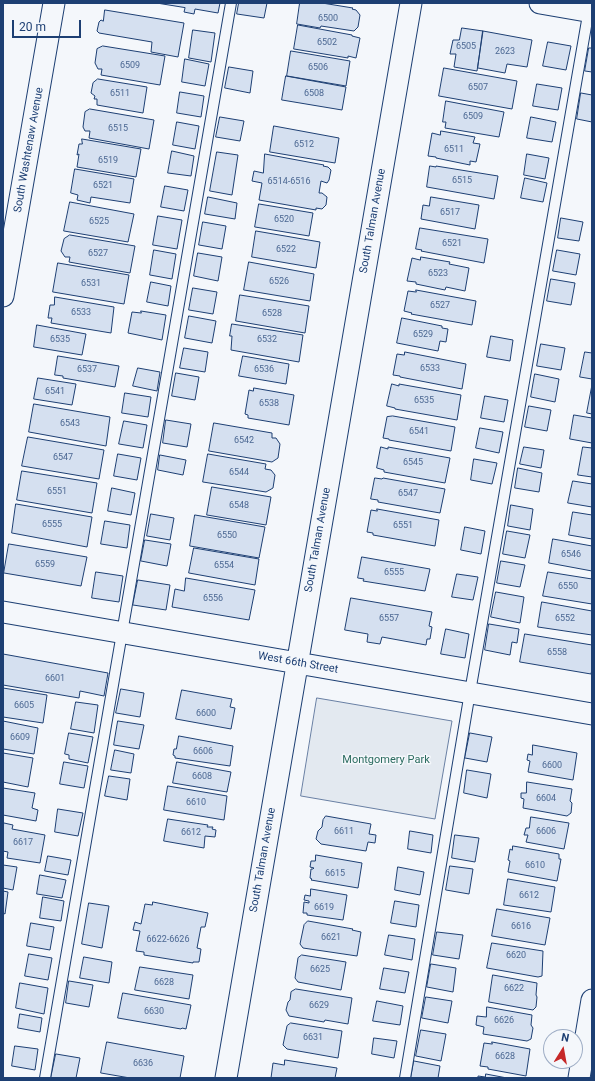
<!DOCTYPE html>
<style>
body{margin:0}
#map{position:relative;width:595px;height:1081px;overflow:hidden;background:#f4f7fb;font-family:Roboto,sans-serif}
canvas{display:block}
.frame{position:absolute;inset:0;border:4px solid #1d3f73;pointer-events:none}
.north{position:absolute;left:543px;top:1029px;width:40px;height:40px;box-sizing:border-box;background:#f4f7fb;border:1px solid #9eadc5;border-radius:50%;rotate:11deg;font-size:11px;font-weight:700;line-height:16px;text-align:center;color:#1d3f73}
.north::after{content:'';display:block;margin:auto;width:14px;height:18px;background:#c62828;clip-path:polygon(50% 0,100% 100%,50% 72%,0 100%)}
.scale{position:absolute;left:12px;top:20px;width:69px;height:18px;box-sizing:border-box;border:2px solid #1d3f73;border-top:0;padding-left:5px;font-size:12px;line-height:14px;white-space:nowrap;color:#1d3f73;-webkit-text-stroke:3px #f4f7fb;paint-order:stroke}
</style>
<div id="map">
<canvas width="595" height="1081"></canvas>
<div class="frame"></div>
<div class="north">N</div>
<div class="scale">20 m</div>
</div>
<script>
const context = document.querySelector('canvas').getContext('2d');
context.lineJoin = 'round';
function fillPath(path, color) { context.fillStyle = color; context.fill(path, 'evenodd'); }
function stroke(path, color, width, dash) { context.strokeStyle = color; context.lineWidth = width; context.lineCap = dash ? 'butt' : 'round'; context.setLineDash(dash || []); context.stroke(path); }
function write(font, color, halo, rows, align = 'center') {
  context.font = font + ' Roboto,sans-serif'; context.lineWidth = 3; context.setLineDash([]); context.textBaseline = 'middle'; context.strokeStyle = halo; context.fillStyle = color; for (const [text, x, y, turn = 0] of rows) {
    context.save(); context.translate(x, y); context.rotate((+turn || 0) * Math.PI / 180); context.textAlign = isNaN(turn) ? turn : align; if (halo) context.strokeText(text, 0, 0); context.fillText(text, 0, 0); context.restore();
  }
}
const green = new Path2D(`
 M317,698L452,721L435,819L301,796Z`);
const building = new Path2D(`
 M157,3H220L218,13L195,9L194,14L184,12L185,8Z
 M239,3H267L264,18L237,14Z
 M300,3H322L353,8L352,9L356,10L360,15L358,27L354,31L321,26L320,28L297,24Z
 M105,10L184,23L178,57L151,52L152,42L99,33L97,31L99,22L101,20L103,21Z
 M298,25L352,35V36L360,38L356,58L348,56V58L294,49Z
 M462,28L483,31L477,71L454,67L456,54H450L453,40H459Z
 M193,30L215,33L211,62L189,58Z
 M483,31L532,40L527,67L507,64L505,73L478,68Z
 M548,42L571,46L566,70L543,66Z
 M103,46L165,56L160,85L101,75L102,69H98L95,63L97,49Z
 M589,48H592V72L585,71Z
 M291,51L350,61L346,86L287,76Z
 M185,59L209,64L205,86L182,82Z
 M229,67L253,71L250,93L225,88Z
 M444,68L517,81L512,109L439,96Z
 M286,76L346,87L342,110L282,100Z
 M98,79L147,87L143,113L97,105V99H94L95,96L91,93L93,83Z
 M537,84L562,88L558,110L533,106Z
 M180,92L204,96L201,117L177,113Z
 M581,93L592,95V122L577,119Z
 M446,101L504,112L499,137L445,128L446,122H443Z
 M90,109L154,120L149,149L89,138L90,131H85L83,127L85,112Z
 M220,117L244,121L240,141L216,137Z
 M531,117L556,122L552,142L527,138Z
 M177,122L199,126L195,149L173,145Z
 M274,126L339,138L335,163L270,152Z
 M441,131L475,137L473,143L480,144L476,162L470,161V165L436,158V157L428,156L432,133L440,135Z
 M82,139L141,149L136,177L77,167L79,154L77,155L79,144H82Z
 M172,151L194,156L191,176L168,173Z
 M217,152L238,155L232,195L210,191Z
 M265,154L324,165L323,166L328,167L331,170L329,180L327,183L321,181L319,193H322L327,197L326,205L322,209L316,208V210L259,200L262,183L252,181L254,171L263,173Z
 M527,154L549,158L545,179L524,175Z
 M430,166L436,167V166L498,176L494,199L427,187Z
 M75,169L134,179L130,203L91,197L90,203L77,200L78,195L71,193Z
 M525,178L547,183L543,202L521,198Z
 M165,186L188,190L184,211L161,207Z
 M208,197L237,203L235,219L205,214Z
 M431,197L479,205L475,229L421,219L423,205L429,206Z
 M70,202L134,214L128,242L64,231Z
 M259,204L313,213L309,236L255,227Z
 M158,216L182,220L177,249L153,245Z
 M561,218L583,222L579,241L558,238Z
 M203,222L226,226L222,249L199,245Z
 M420,228L488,239L484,263L421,251L422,250L416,249Z
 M256,231L320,242L316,268L252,257Z
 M70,235L135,246L130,273L69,262L70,257H65L61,251L64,239Z
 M154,250L176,254L172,279L150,275Z
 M557,250L580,254L576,275L553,271Z
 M198,253L222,257L218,281L194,276Z
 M421,257L450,262L449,264L469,268L465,291L446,287L445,290L416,284V282L407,281L412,258L420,260Z
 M249,262L314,274L310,301L244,290Z
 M58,263L129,275L124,304L53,292Z
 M551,279L575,283L571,305L547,301Z
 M151,282L171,286L168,306L147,302Z
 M193,288L217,292L213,314L189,310Z
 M416,290L476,301L472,325L411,314L412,313L404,311L408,291L416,292Z
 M240,295L309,306L305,333L236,321Z
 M55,297L114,307L111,333L51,323L52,318H48L50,305H54Z
 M141,311L166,315L162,340L128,333L132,312L141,313Z
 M189,316L216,321L212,343L185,338Z
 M402,318L442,326V328L448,329L446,342L440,341L438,351L397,343Z
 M232,324L303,335L299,362L231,350L232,336H230Z
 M37,325L86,334L82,355L34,347Z
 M491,336L513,340L510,361L487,357Z
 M541,344L565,348L561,370L537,366Z
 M184,348L208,352L205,372L180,368Z
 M405,352L466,364L462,389L400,377V376L393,375L397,354L404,355Z
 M585,352L592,353V379L580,377Z
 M58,356L119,366L115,387L63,378V376L55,375Z
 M243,356L289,364L286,384L239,376Z
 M138,368L160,372L157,391L133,386Z
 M176,373L199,377L195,400L172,396Z
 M535,374L559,379L555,402L531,397Z
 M38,378L76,384L72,405L34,399Z
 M392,384L399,386V384L461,395L457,420L395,409V408L387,406Z
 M592,385V414L587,413Z
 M254,388L294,395L289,425L248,418V415L245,414L249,390L253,391Z
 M125,393L151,397L148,417L122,413Z
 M485,396L508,400L504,422L481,418Z
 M34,404L110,417L106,446L29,432Z
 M529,406L551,410L547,431L525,427Z
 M574,415L592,418V443L570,439Z
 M393,416L455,427L451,451L389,440V439L383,438L387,417Z
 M166,420L191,424L187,447L163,443Z
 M124,421L147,425L143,448L119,444Z
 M214,423L272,433V438H276L280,444L278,458L272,462L209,451Z
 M480,428L503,432L499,453L476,448Z
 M28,437L104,450L99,479L22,466Z
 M381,447L388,449V447L450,458L445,483L384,472V470L377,468Z
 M524,447L544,450L541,468L520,464Z
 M583,447L592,448V477L578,475Z
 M118,454L141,458L137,480L114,476Z
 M208,454L266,464L265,469L271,470L275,475L273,488L266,492L203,482Z
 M160,455L186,460L183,475L158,470Z
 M474,459L497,463L492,484L471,480Z
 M518,468L542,473L539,492L515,488Z
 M22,471L97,483L92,513L17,500Z
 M375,478L382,479L383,478L445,489L440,513L378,502V500L371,499Z
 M573,481L592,484V507L568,503Z
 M212,487L271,497L266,525L207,515Z
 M112,488L135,493L131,515L108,511Z
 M16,504L92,517L87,547L12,533Z
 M511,505L533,509L530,530L508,526Z
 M377,509L439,520L435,546L373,535V533L367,532L371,510L377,511Z
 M573,512L592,515V539L569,535Z
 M151,514L174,518L170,540L147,536Z
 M195,515L265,527L259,558L190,546Z
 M105,521L130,525L127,548L101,544Z
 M465,527L485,531L481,554L461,550Z
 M507,531L530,535L525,558L503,554Z
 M553,539L592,546V571L549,563Z
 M145,540L171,544L167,566L141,561Z
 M9,544L87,557L81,586L4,573Z
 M194,548L259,559L255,585L189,573Z
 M362,557L430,569L425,591L363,581L364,579L358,578Z
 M501,561L525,565L520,587L497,583Z
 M96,572L123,576L119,602L92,598Z
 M548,572L592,579V604L543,596Z
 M457,574L478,577L473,600L452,597Z
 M186,578L255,590L249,620L172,607L175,589L184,591Z
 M138,580L170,585L166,610L133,605Z
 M496,592L524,597L520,623L491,617Z
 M351,598L432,612L429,626L432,627L430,639H427L426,645L382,637L380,644L367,642L368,634L345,630Z
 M542,602L592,611V635L538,627Z
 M489,624L519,629L517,643L512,642L510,655L485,650Z
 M446,629L469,634L465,658L441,654Z
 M525,634L592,645V669L591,674L520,662Z
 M3,654L108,673L104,696L80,691L79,698L3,685Z
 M3,688L47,695L43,723L3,717Z
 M121,689L144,693L140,717L116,713Z
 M182,690L232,699L230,707L235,708L231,729L176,719Z
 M76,702L98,705L94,733L71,729Z
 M3,721L38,728L34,754L3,749Z
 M118,721L144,725L139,749L114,745Z
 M69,733L93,737L88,763L69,759V755L65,754Z
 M470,733L492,737L487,762L465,758Z
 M179,736L233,746L230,766L175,758V756L173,755L174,749H176Z
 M533,745L577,753L573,780L528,772L530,761L527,760L528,754L532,755Z
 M115,750L134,754L131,773L111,770Z
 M3,753L33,758L28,787L3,782Z
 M64,762L88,766L84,788L60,784Z
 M177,762L231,772L227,792L173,783Z
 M467,770L491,774L487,798L464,793Z
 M109,776L130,779L127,800L105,796Z
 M527,782L572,789L570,801L572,803L571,813L567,816L523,808L524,799L521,798V793H526Z
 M168,786L227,796L224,820L164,810Z
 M3,788L35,793L32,808L38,810L36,821L3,815Z
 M58,809L83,813L78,836L55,832Z
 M326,816L371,824L369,834L376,835L375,843L368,842L366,851L321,844L316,839L318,831L322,827L323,820Z
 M531,817L569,823L564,849L526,842L528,835H524L526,828H529Z
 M168,819L208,825L207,827H213L212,829L216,830L215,837L205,836L204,848L164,841Z
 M4,823L13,825L12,829L45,835L40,863L7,858L8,852L3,851Z
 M410,831L433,835L431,853L408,849Z
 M455,835L479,838L475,862L452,858Z
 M513,846L559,854V859H561L557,881L508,872L510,861L508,860L510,849L512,850Z
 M316,855L362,863L358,888L311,880L312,879L310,878L311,869H313L314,868L310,867L311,861H315Z
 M48,856L71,860L68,875L45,871Z
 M3,865L17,867L13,890L3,888Z
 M450,866L473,869L469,894L446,890Z
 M398,867L424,872L420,895L395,890Z
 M40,875L66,880L62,898L37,894Z
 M508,879L555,887L551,912L504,905Z
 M311,889L347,895L343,920L307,915V913H303L304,902L309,903V901L304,900L305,895L310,896Z
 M3,891L8,892L5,914L3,913Z
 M43,897L64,901L61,921L40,918Z
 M395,901L419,905L416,927L391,923Z
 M153,902L208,913L205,927H201L197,948L201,949L199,962H193V963L144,955V952L136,951L140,931L133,930L135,922L141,924L145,904L152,905Z
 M89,903L109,906L102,948L82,944Z
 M497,909L550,918L545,945L492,936Z
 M308,921L353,929L352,930L361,932L357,956L303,948L300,944L304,925Z
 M31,923L54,927L50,950L27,946Z
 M437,932L463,935L459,959L433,955Z
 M389,935L415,939L412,960L385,955Z
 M492,943L543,951L542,976L538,977L487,968Z
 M29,954L52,958L48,980L25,976Z
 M302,955L346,962L341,990L298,982L295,978L298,958Z
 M84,957L112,962L109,983L80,978Z
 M431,964L456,968L453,992L427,987Z
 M140,967L193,975L189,999L135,990Z
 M384,968L409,972L405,993L380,989Z
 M493,975L537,983L536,995L537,997L536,1007L533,1010L489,1002Z
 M69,981L93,985L89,1007L66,1003Z
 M20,983L48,988L44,1014L16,1008Z
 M296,989L352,998L348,1024L325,1020L324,1022L289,1016L286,1010L288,1002L290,1000L291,992Z
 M123,993L191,1005L186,1029L182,1028L181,1029L118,1018Z
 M426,997L452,1001L448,1023L422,1018Z
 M377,1001L403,1006L400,1025L373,1021Z
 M487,1007L532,1015L531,1025L533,1028L531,1039L527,1041L483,1034L484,1027L476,1025L477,1016L486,1017Z
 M20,1014L42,1018L40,1032L18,1028Z
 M291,1023L342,1031L338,1058L287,1049L283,1045L287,1026Z
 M421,1030L446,1034L441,1061L416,1056Z
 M374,1038L397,1041L394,1058L372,1054Z
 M107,1042L184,1056L180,1078H130L101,1073Z
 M492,1042L530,1049L526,1076L488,1069V1067L480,1066L484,1043L492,1044Z
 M15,1046L38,1049L35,1070L12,1066Z
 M56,1054L80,1058L76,1078H51Z
 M285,1060L337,1068L335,1078H271L273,1063L284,1065Z
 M414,1061L440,1066L438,1078H411Z
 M486,1074L507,1078H478V1076L485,1077Z`);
const lane = new Path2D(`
 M45,1078L231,3
 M405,1078L470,692L589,9`);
const street = new Path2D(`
 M540,3L592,12
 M3,296L54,3
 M3,612L592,714
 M226,1078L411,3
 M579,1078L592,1000`);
const numberNames = [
 ["6500",328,19],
 ["6502",327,43],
 ["6505",466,47],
 ["2623",505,52],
 ["6509",130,66],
 ["6506",318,68],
 ["6507",478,88],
 ["6511",120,94],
 ["6508",314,94],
 ["6509",473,117],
 ["6515",118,129],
 ["6512",304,145],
 ["6511",454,150],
 ["6519",108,161],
 ["6515",462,181],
 ["6514-6516",289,182],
 ["6521",103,186],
 ["6517",450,213],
 ["6520",284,220],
 ["6525",99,222],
 ["6521",452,244],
 ["6522",286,250],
 ["6527",98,254],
 ["6523",438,274],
 ["6526",279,282],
 ["6531",91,284],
 ["6527",440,306],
 ["6533",81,313],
 ["6528",272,314],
 ["6529",423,335],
 ["6535",60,340],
 ["6532",267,340],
 ["6533",430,369],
 ["6537",87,370],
 ["6536",264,370],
 ["6541",55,392],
 ["6535",424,401],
 ["6538",269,404],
 ["6543",70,424],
 ["6541",419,432],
 ["6542",244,441],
 ["6547",63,458],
 ["6545",413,463],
 ["6544",239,473],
 ["6551",57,492],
 ["6547",408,494],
 ["6548",239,506],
 ["6555",52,525],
 ["6551",403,526],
 ["6550",227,536],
 ["6546",571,555],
 ["6559",45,565],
 ["6554",224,566],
 ["6555",394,573],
 ["6550",568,587],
 ["6556",213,599],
 ["6557",389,619],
 ["6552",565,619],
 ["6558",557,653],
 ["6601",55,679],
 ["6605",24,706],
 ["6600",206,714],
 ["6609",20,738],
 ["6606",203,752],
 ["6600",552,766],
 ["6608",202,777],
 ["6604",546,799],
 ["6610",196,803],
 ["6611",344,832],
 ["6606",546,832],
 ["6612",191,833],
 ["6617",23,843],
 ["6610",535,866],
 ["6615",335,874],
 ["6612",529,896],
 ["6619",324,908],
 ["6616",521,927],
 ["6621",331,938],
 ["6622-6626",168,940],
 ["6620",516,956],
 ["6625",320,970],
 ["6628",164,983],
 ["6622",514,989],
 ["6629",319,1006],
 ["6630",154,1012],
 ["6626",504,1021],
 ["6631",313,1038],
 ["6628",505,1057],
 ["6636",143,1064]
];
const streetNames = [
 ["South Washtenaw Avenue",29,150,-80],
 ["South Talman Avenue",373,221,-80],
 ["South Talman Avenue",318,540,-80],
 ["West 66th Street",298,663,10],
 ["South Talman Avenue",263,860,-80]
];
const parkNames = [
 ["Montgomery Park",386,760]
];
fillPath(green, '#e3e9f0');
stroke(green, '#687fa3', 1);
fillPath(building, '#d5e0f0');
stroke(building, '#1d3f73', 1);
stroke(lane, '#1d3f73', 12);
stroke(street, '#1d3f73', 23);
stroke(lane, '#f4f7fb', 10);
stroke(street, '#f4f7fb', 21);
write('9px', '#4b6792', null, numberNames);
write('11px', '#1d3f73', '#f4f7fb', streetNames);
write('11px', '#2c6c60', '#f4f7fb', parkNames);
</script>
